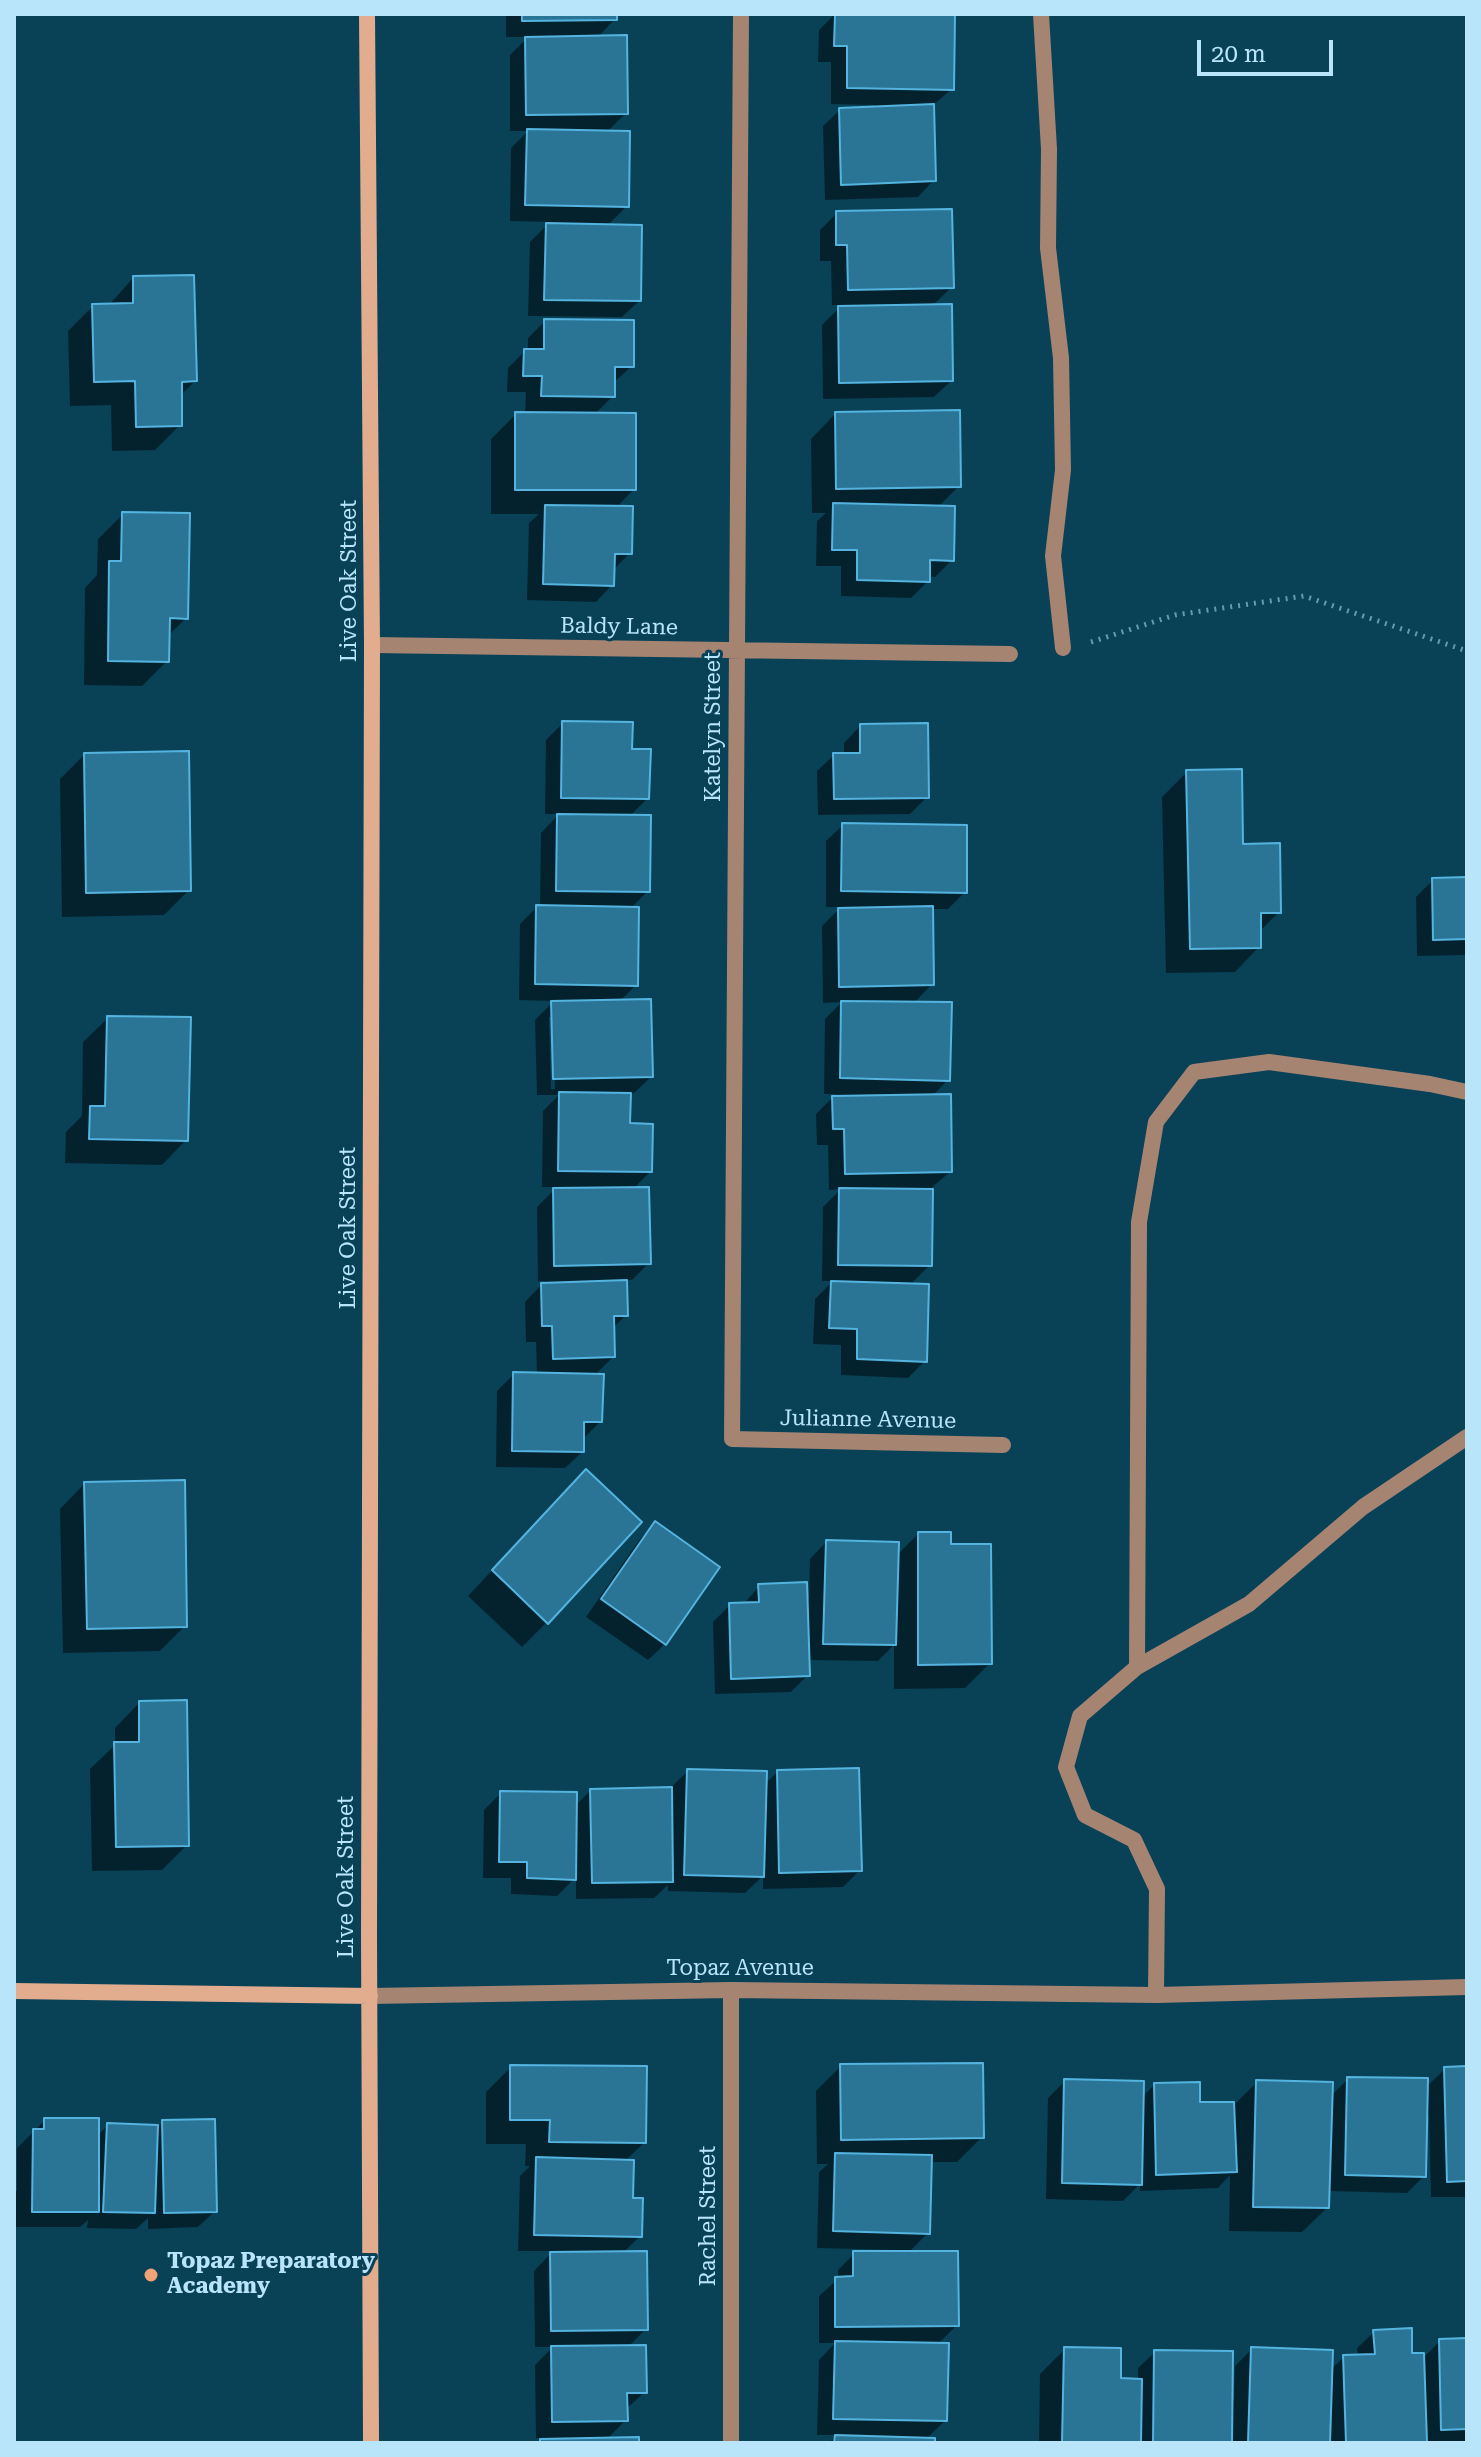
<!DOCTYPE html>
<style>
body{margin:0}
#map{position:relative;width:1481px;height:2457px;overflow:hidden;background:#094157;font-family:"Roboto Serif",serif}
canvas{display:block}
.frame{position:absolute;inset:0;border:16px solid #b9e5fb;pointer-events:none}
.scale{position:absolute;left:1197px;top:40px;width:136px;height:36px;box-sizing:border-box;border:4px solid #b9e5fb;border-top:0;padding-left:10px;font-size:24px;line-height:28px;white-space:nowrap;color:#b9e5fb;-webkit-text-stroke:6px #094157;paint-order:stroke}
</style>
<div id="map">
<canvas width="1481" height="2457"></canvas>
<div class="frame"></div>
<div class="scale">20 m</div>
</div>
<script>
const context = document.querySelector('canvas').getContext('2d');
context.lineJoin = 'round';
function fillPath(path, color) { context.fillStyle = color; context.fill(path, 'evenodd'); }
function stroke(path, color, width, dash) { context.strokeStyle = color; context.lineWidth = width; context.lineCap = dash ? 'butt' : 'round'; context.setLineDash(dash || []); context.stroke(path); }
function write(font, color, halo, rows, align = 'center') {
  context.font = font + ' "Roboto Serif",serif'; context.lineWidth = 6; context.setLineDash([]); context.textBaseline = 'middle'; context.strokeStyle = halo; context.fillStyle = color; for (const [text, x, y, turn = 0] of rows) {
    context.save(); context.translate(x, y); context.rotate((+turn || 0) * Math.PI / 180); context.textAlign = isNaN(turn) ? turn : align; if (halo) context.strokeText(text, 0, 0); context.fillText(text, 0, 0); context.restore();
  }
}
const shadow = new Path2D(`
 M506,14H615V19L597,38L626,113L607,132L627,206L607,226L639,301L622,317L528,316L530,242L550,222L510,221L511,148L528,131H510V55L528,37H506Z
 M835,14L952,89L932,106L934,180L918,197L825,200L823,126L840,110L875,108V105L831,104V62H818L819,30Z
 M837,213L952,287L932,306L951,381L934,397L823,399L822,325L842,305H832L831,261H820V230Z
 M133,278L195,381L180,396V425L155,450L112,451L111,405L70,406L68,331L93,306L109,305Z
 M545,321L632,366L613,383V396L595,414L634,489L616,508L630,553L613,570L612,585L596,602L527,600L529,523L539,514H491V439L516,414H525L526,392H507L508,368L525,351H528V338Z
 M835,414L959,486L938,507L952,560L935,577L928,576V581L911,598L841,596V566H816L817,521L826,513H812L811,439Z
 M123,514L186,618L167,637V661L142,686L84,685L85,588L97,575L98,539Z
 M563,723L630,751L647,799L629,817L648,891L630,909L636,985L619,1002L651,1077L634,1093L629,1094L628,1125L650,1172L633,1189L649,1263L632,1280H625L626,1315L612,1329L613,1357L594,1376L600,1422L584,1438L582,1452L565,1468L496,1467L497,1391L514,1374L537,1375L536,1342H526L525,1302L545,1281H538L537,1207L557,1187H542L543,1111L559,1095H537L535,1020L554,1001L519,1000L520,924L537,907H540L541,833L559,814H545L546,740ZM549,1017H553L555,1089H551Z
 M860,726L927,797L910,814L818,815L817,771L834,755H844V743Z
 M84,755L189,890L164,915L62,917L60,779Z
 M1187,772L1241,846L1279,912L1259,932V947L1235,972L1166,973L1162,797Z
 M843,825L965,892L948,909H931L932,984L913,1004L948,1080L932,1096L950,1172L931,1188L930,1265L910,1285L925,1361L908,1378L841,1375V1345L813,1344L815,1299L833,1281H822L823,1207L841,1189L829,1190L828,1145H817L816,1114L836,1094H824L825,1019L842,1002L823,1003L822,926L841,907H826V841Z
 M1467,879V955L1417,956L1416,897L1433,880Z
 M108,1018L186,1140L162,1165L65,1163L66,1132L82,1116L83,1042Z
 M84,1484L185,1626L160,1651L63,1653L60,1509Z
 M561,1497L547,1622L522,1647L468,1596Z
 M655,1524L665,1644L648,1660L586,1617L639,1540Z
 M918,1534L949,1546L990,1663L965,1688L894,1689V1645L878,1661L807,1660L808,1675L791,1692L715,1694L713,1622L730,1605H743L759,1586L809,1599L810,1559L826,1542L897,1555Z
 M139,1703L187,1845L162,1870L92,1871L90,1769L115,1745V1728Z
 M688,1771L764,1785L777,1772L860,1870L843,1887L763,1889V1876L745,1893L668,1891V1885L654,1898L576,1899V1877L557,1896L511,1894V1878H483L484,1810L501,1793L575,1806L591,1790L671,1787Z
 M841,2066L982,2137L957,2162H930L928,2233L908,2253L957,2325L937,2345L945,2421L926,2439L933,2443H829L837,2435H817L819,2360L835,2343H819V2296L838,2279V2270L854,2254L897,2253V2250L817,2248L819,2172L828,2164H817L816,2091Z
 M511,2067L644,2143L625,2161L640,2236L623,2253L646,2329L628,2347L645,2392L626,2409V2420L606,2440L637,2443H539L544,2438H536L535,2365L553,2347H535L534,2271L553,2251H518L520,2176L530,2166H525L526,2144H486V2092Z
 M1467,2068V2197H1431L1429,2115H1425L1424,2176L1407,2193L1328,2191L1327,2208L1302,2232L1229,2231L1230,2175L1218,2188L1140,2191V2184L1123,2201L1046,2199L1048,2098L1065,2081L1141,2098L1154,2085L1198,2104H1235L1257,2082L1331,2096L1348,2079L1426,2087L1445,2069Z
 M45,2120L97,2136L108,2125L158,2127L163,2122L215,2211L198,2227L148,2229V2218L136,2229L87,2228L88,2220L80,2227H16L14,2191H17V2148Z
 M1374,2332L1410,2355L1423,2358L1440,2341L1467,2340V2443H1039L1040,2374L1065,2349L1119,2380L1138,2381V2368L1155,2352L1234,2401L1235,2366L1252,2349L1330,2370L1344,2357L1358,2356L1357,2348Z`);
const building = new Path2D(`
 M522,14H617V20L522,21Z
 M835,14H955L954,90L847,88V46H834Z
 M627,35L628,114L526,115L525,37Z
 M934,104L936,181L841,185L839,108Z
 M527,129L630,131L629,207L525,205Z
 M952,209L954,288L848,290L847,245H836V211Z
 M546,223L642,225L641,301L544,300Z
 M194,275L197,381L182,382V426L136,427L135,381L94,382L92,304L133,303V276Z
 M952,304L953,381L839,383L838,306Z
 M544,319L634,320V367H615V397L541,396L542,376H523L524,349H544Z
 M960,410L961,487L836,489L835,412Z
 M515,412L636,413V490H515Z
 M833,503L955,506L954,561L930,560V582L857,580V550H832Z
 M545,505L633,506L632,554H615L614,586L543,584Z
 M122,512L190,513L188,619L170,618L169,662L108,661L109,561H121Z
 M562,721L633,722L632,749H651L649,799L561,798Z
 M928,723L929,798L834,799L833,753H860V724Z
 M189,751L191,891L86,893L84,753Z
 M1242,769L1243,844L1280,843L1281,913H1261V948L1190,949L1186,770Z
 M557,814L651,815L650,892L556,891Z
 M842,823L967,825V893L841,891Z
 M1467,877V939L1433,940L1432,878Z
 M536,905L639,907L638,986L535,984Z
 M933,906L934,985L839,987L838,908Z
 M651,999L653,1077L553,1079L551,1001Z
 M841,1001L952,1002L950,1081L840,1078Z
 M107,1016L191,1017L188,1141L89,1139L90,1106H105Z
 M559,1092L631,1093L630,1123L653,1124L652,1172L558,1171Z
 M951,1094L952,1172L845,1174L844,1129H833L832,1096Z
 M649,1187L651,1264L554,1266L553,1188Z
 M839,1188L933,1189L932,1266L838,1265Z
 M627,1280L628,1316H614L615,1357L553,1359L552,1326H542L541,1283Z
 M831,1281L929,1284L927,1362L857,1359V1329L829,1328Z
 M513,1372L604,1374L602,1422H584V1452L512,1451Z
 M586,1469L642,1522L548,1624L492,1570Z
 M185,1480L187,1627L87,1629L84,1482Z
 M655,1521L720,1567L666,1645L601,1599Z
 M918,1532H951V1544H991L992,1664L918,1665Z
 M826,1540L899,1542L896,1645L823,1644Z
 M807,1582L810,1676L731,1679L729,1603L759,1602L758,1584Z
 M187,1700L189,1846L116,1847L114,1742H139V1701Z
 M859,1768L862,1871L779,1873L777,1770Z
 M687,1769L767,1771L764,1877L684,1875Z
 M672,1787L673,1882L592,1883L590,1789Z
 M500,1791L577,1792L576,1880L527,1878V1862H499Z
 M983,2063L984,2138L841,2140L840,2064Z
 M510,2065L647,2066L646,2143L549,2142L550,2120H510Z
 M1467,2066V2181L1447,2182L1444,2067Z
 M1347,2077L1428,2078L1426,2177L1345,2175Z
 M1064,2079L1144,2081L1142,2185L1062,2183Z
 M1256,2080L1333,2082L1329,2208L1253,2207Z
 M1200,2082V2102H1234L1237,2172L1156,2175L1154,2083Z
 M44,2118H99V2212H32L33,2129H44Z
 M215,2119L217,2212L164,2213L162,2120Z
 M107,2123L158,2125L155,2213L103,2212Z
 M835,2153L932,2155L930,2234L833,2231Z
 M536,2157L634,2160L633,2198H643L642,2237L534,2235Z
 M647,2251L648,2330L551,2331L550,2252Z
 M853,2251H958L959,2326L835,2327V2277L853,2276Z
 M1412,2328V2353H1424L1427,2443H1346L1343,2355L1375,2354L1373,2330Z
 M1467,2338V2429L1441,2430L1439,2339Z
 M835,2341L949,2343L947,2421L833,2419Z
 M646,2345L647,2393H627L628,2421L552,2422L551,2346Z
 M1064,2347L1121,2348V2378L1142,2379L1141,2443H1062Z
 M1251,2347L1333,2350L1330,2443H1248Z
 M1154,2350L1233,2351L1232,2443H1153Z
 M835,2435L935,2438V2443H834Z
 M639,2437V2443H540V2439Z`);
const path = new Path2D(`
 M1091,642L1175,615L1304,596L1467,651`);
const lane = new Path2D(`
 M1041,14L1049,149L1048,248L1061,358L1063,470L1053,556L1063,648
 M1137,1667L1139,1222L1156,1122L1194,1072L1269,1062L1430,1084L1467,1092
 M1156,1995L1157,1889L1134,1840L1085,1815L1066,1767L1080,1716L1137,1667L1249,1604L1363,1507L1467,1437`);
const street = new Path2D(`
 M741,14L732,1439L1003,1445
 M372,645L1010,654
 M731,1990V2443
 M370,1996L731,1990L1156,1995L1467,1987`);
const secondary = new Path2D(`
 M367,14L372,645L369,1933L371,2443
 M14,1991L370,1996`);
const markers = [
 [151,2275,8,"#efa377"]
];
const streetNames = [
 ["Live Oak Street",350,581,-90],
 ["Baldy Lane",619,627,1],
 ["Katelyn Street",714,727,-90],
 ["Live Oak Street",349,1228,-90],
 ["Julianne Avenue",868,1420,1],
 ["Live Oak Street",347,1877,-90],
 ["Topaz Avenue",740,1969],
 ["Rachel Street",709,2216,-90]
];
const poiNames = [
 ["Topaz Preparatory",167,2262],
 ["Academy",167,2287]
];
fillPath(shadow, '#0007');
fillPath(building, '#2a7495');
stroke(building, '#54b4df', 2);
stroke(path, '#6799af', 5, [2, 6]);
stroke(lane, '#a68472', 16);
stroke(street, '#a68472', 16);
stroke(secondary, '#e2ad8f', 16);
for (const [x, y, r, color] of markers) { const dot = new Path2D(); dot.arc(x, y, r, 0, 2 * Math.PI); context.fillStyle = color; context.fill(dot); stroke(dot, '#094157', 3); }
write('22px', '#b9e5fb', '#094157', streetNames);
write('bold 22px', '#b9e5fb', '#094157', poiNames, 'left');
</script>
